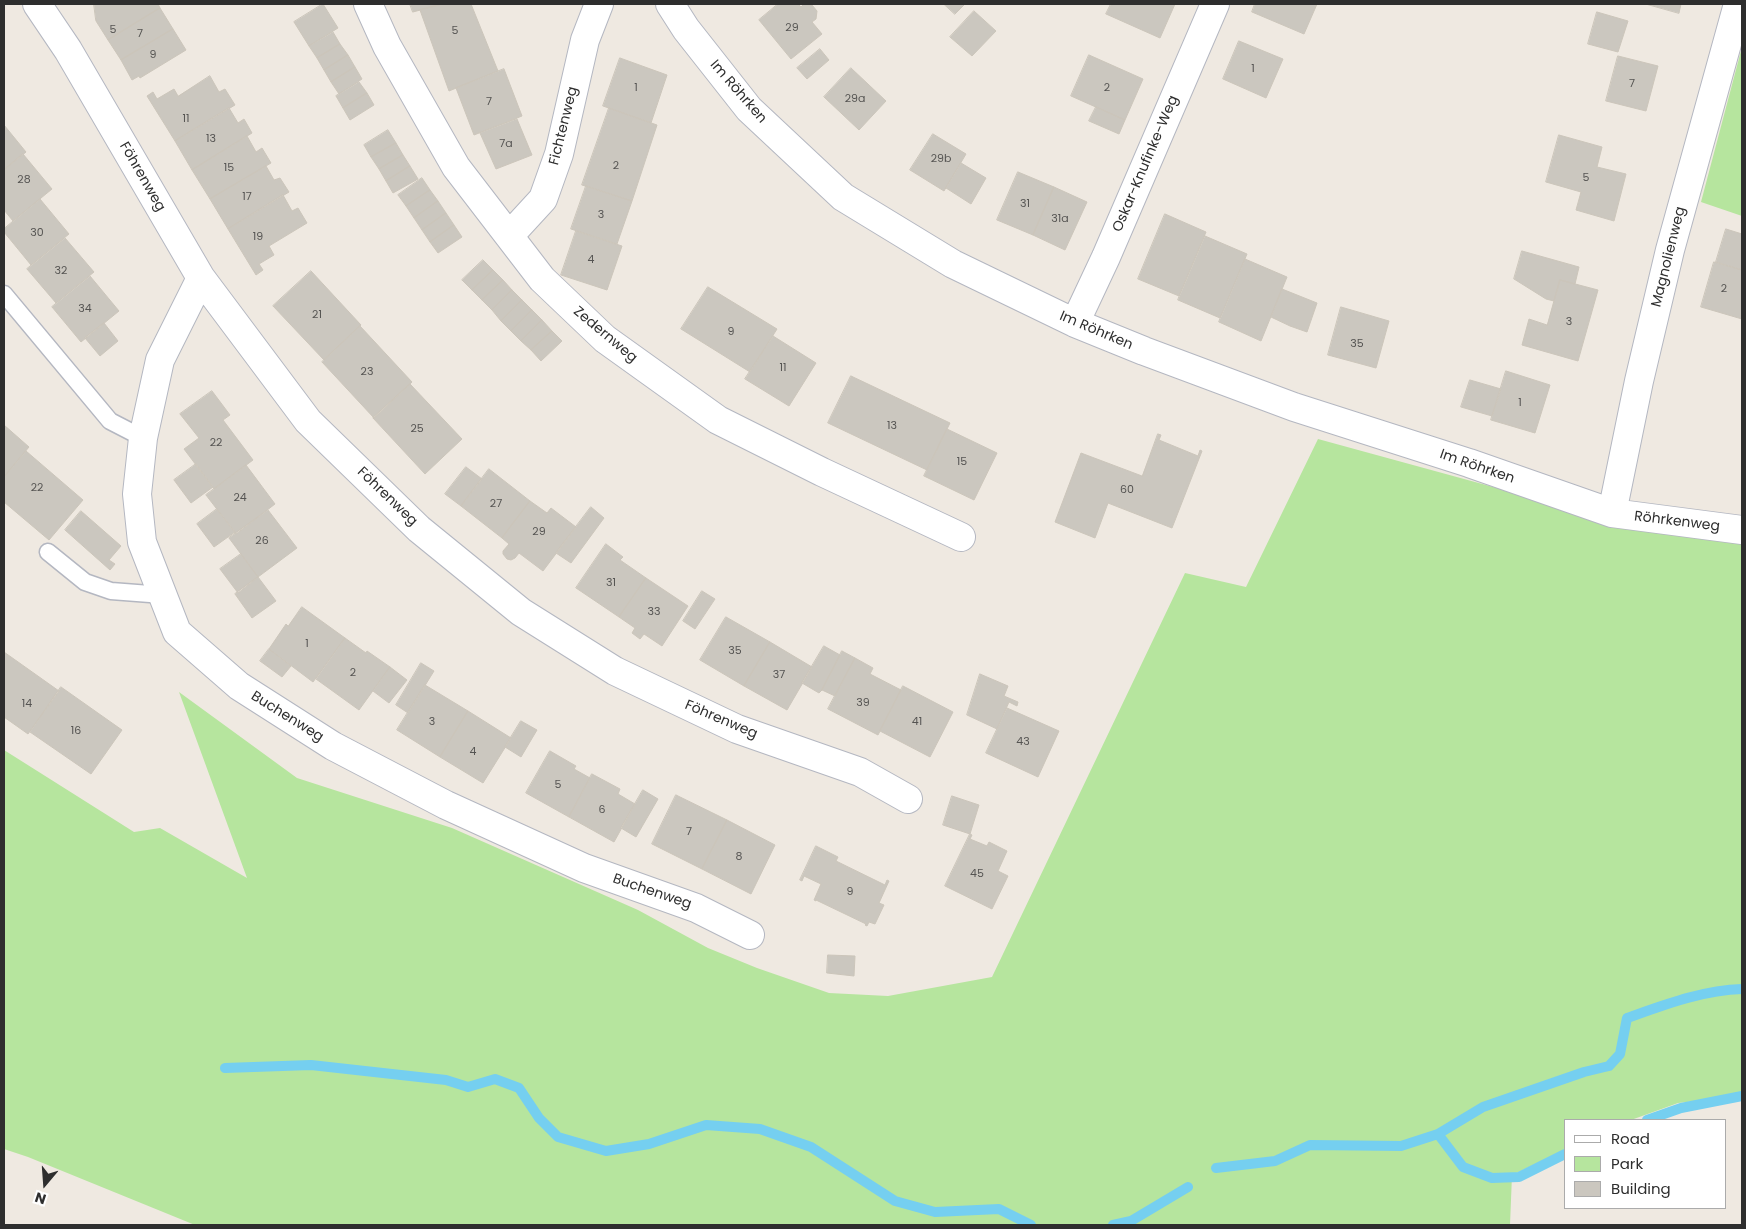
<!DOCTYPE html>
<meta charset="utf-8">
<style>
body{margin:0}
#map{position:relative;width:1746px;height:1229px;overflow:hidden;background:#efe9e1;font-family:Poppins,sans-serif}
canvas{display:block}
.frame{position:absolute;inset:0;border:5px solid #2e2e2e;pointer-events:none}
.legend{position:absolute;left:1564px;top:1119px;width:162px;height:90px;box-sizing:border-box;background:#fff;border:1px solid #ababab;margin:0;padding:6px 9px;list-style:none;font-size:15px;color:#2e2e2e}
.legend li{display:flex;align-items:center;gap:10px;height:25px}
.legend b{width:25px;border:1px solid #ababab}
.north{position:absolute;left:20px;top:1159px;width:50px;height:50px;-webkit-text-stroke:4px #fff;paint-order:stroke;rotate:198deg;font-size:14px;font-weight:700;line-height:20px;text-align:center;color:#2e2e2e}
.north::after{content:'';display:block;margin:auto;width:18px;height:22px;background:#2e2e2e;clip-path:polygon(50% 0,100% 100%,50% 72%,0 100%)}
</style>
<div id="map">
<canvas width="1746" height="1229"></canvas>
<div class="frame"></div>
<ul class="legend">
<li><b style="height:6px;background:#fff"></b>Road</li>
<li><b style="height:14px;background:#b6e59e"></b>Park</li>
<li><b style="height:14px;background:#cbc7bf"></b>Building</li>
</ul>
<div class="north">N</div>
</div>
<script>
const context = document.querySelector('canvas').getContext('2d');
context.lineJoin = 'round';
function fillPath(path, color) { context.fillStyle = color; context.fill(path, 'evenodd'); }
function stroke(path, color, width, dash) { context.strokeStyle = color; context.lineWidth = width; context.lineCap = dash ? 'butt' : 'round'; context.setLineDash(dash || []); context.stroke(path); }
function write(font, color, halo, rows, align = 'center') {
  context.font = font + ' Poppins,sans-serif'; context.lineWidth = 5; context.setLineDash([]); context.textBaseline = 'middle'; context.strokeStyle = halo; context.fillStyle = color; for (const [text, x, y, turn = 0] of rows) {
    context.save(); context.translate(x, y); context.rotate((+turn || 0) * Math.PI / 180); context.textAlign = isNaN(turn) ? turn : align; if (halo) context.strokeText(text, 0, 0); context.fillText(text, 0, 0); context.restore();
  }
}
const green = new Path2D(`
 M1742,47V216L1701,202Z
 M1318,439L1632,525L1742,543V1096L1678,1103L1631,1120H1565V1150L1512,1175L1510,1225H195L28,1157L4,1149V750L134,832L160,828L247,878L179,692L297,778L452,828L638,910L708,948L757,968L829,993L888,996L992,977L1185,573L1246,587Z`);
const stream = new Path2D(`
 M225,1068L311,1065L446,1080L468,1087L495,1079L519,1088L539,1118L558,1137L606,1151L649,1144L706,1125L760,1129L811,1147L895,1201L935,1212L999,1209L1031,1225
 M1647,1120L1681,1108L1742,1096
 M1438,1134L1463,1167L1492,1178L1519,1177L1565,1154
 M1216,1168L1275,1161L1310,1145L1401,1146L1438,1134L1483,1107L1584,1072L1609,1066L1620,1054L1627,1018C1664,1005 1703,990 1742,989
 M1113,1225L1131,1221L1188,1187`);
const building = new Path2D(`
 M94,4H158L160,8L108,40L96,21Z
 M323,4L338,28L309,46L294,22Z
 M410,4H442L413,12Z
 M442,4H471L498,71L449,91L420,10Z
 M778,4H798L801,7L804,4L812,5L817,11L816,19L812,22L822,34L791,59L759,20Z
 M944,4H965L955,14Z
 M1111,4H1175L1160,38L1106,14Z
 M1255,4H1317L1304,34L1252,12Z
 M1646,4H1681L1679,13Z
 M160,8L173,29L121,60L108,40Z
 M974,11L996,31L972,56L950,37Z
 M1597,12L1628,21L1618,52L1588,44Z
 M173,29L186,50L140,78L139,76L132,80L121,60Z
 M333,32L340,44L317,58L309,46Z
 M1239,41L1283,59L1266,98L1223,79Z
 M340,44L348,55L324,70L317,58Z
 M820,49L829,60L807,79L797,68Z
 M348,55L355,67L331,82L324,70Z
 M1089,55L1143,79L1125,120L1071,96Z
 M1618,56L1658,66L1646,111L1606,101Z
 M620,58L667,75L651,123L603,106Z
 M355,67L362,79L339,94L331,82Z
 M851,68L886,101L859,130L824,97Z
 M504,69L522,116L474,135L456,88Z
 M210,76L219,92L225,89L235,105L175,141L147,96L153,92L157,99L174,89L178,96Z
 M359,82L367,93L343,108L336,96Z
 M367,93L374,105L350,120L343,108Z
 M1096,107L1125,120L1119,134L1089,121Z
 M229,108L238,123L244,119L252,133L192,170L175,141Z
 M609,108L657,125L632,201L582,185Z
 M517,119L532,155L496,169L480,133Z
 M4,125L26,152L4,170Z
 M388,130L396,143L371,157L364,145Z
 M933,134L966,154L944,191L910,170Z
 M1559,135L1602,147L1597,167L1626,174L1614,221L1576,210L1581,192L1546,182Z
 M247,136L256,152L262,148L271,163L210,199L192,170Z
 M396,143L403,155L379,169L371,157Z
 M23,154L52,189L13,221L4,210V170Z
 M403,155L410,166L386,181L379,169Z
 M961,163L986,178L971,204L946,188Z
 M266,166L274,180L280,178L289,192L228,229L210,199Z
 M410,166L418,179L393,193L386,181Z
 M1018,172L1054,187L1033,235L997,220Z
 M422,178L430,190L406,206L398,195Z
 M586,186L632,201L617,244L571,229Z
 M1054,187L1087,202L1065,250L1033,235Z
 M430,190L438,201L414,218L406,206Z
 M283,195L292,211L298,208L307,223L269,246L274,255L259,264L263,270L256,275L228,229Z
 M40,199L69,234L31,265L4,232V229Z
 M438,201L446,213L422,230L414,218Z
 M446,213L454,225L430,242L422,230Z
 M1165,214L1206,232L1179,296L1138,279Z
 M454,225L462,237L438,253L430,242Z
 M1726,229L1742,234V270L1716,262Z
 M576,231L622,246L607,290L561,275Z
 M1205,236L1247,254L1220,318L1178,300Z
 M65,238L94,272L56,303L27,269Z
 M1522,251L1579,267L1575,284L1560,280L1554,301L1546,299L1514,279Z
 M1245,259L1287,277L1261,341L1219,322Z
 M483,260L493,270L472,290L462,280Z
 M1714,262L1742,270V319L1701,307Z
 M493,270L503,280L482,300L472,290Z
 M311,271L361,325L324,360L273,306Z
 M90,276L119,311L81,342L52,307Z
 M503,280L512,290L492,310L482,300Z
 M1560,280L1598,290L1578,361L1522,345L1529,319L1547,325Z
 M708,287L777,329L750,372L681,329Z
 M1282,289L1317,303L1307,332L1290,326L1271,317Z
 M512,290L522,300L501,321L492,310Z
 M522,300L532,310L511,331L501,321Z
 M1341,307L1389,321L1376,368L1328,355Z
 M532,310L542,320L521,341L511,331Z
 M542,320L552,331L531,350L521,341Z
 M104,323L118,341L100,356L85,338Z
 M360,326L412,382L374,418L322,362Z
 M552,331L562,341L541,361L531,350Z
 M773,336L816,363L789,406L745,379Z
 M1506,371L1550,385L1535,433L1491,420Z
 M851,376L950,423L927,470L828,423Z
 M1470,380L1501,389L1492,416L1461,407Z
 M410,384L462,439L425,474L373,418Z
 M212,391L230,415L223,420L253,460L214,489L184,449L199,438L180,414Z
 M4,425L29,447L4,477Z
 M947,429L997,453L974,500L924,476Z
 M1158,434L1161,435L1159,440L1198,456L1200,450L1202,451L1172,528L1108,503L1095,538L1055,522L1081,453L1142,476Z
 M26,451L83,500L49,540L4,502V477Z
 M196,464L213,487L191,503L174,480Z
 M246,465L275,504L236,534L206,495Z
 M466,467L482,479L461,506L445,494Z
 M489,469L530,501L502,538L461,506Z
 M530,501L547,513L551,508L576,527L543,571L519,553L515,558L511,560L507,559L503,554V551L509,544L502,538Z
 M591,507L604,518L571,563L556,553Z
 M217,509L235,532L214,547L197,524Z
 M268,510L297,548L258,577L229,538Z
 M81,511L121,546L109,560L115,564L110,570L65,530Z
 M606,544L623,557L620,560L646,578L619,617L576,588Z
 M241,554L258,577L238,593L220,569Z
 M258,577L276,601L252,618L235,594Z
 M646,578L688,606L662,646L644,634L640,639L632,633L635,628L619,617Z
 M702,591L715,599L695,629L683,621Z
 M302,607L345,638L313,682L269,649L286,624L288,626Z
 M726,617L770,642L744,686L700,660Z
 M345,638L366,653L367,651L390,667L359,710L316,679Z
 M770,642L812,667L787,710L744,686Z
 M824,646L840,655L822,690L819,693L802,683Z
 M269,649L291,666L282,677L260,661Z
 M842,651L855,658L835,696L822,690Z
 M4,652L59,691L28,734L4,717Z
 M855,658L873,668L870,674L901,690L878,735L828,709Z
 M421,663L434,671L408,713L396,705Z
 M390,667L407,680L389,703L373,691Z
 M980,674L1008,686L1004,696L1018,702L1017,706L1009,702L997,729L967,715Z
 M425,685L468,711L440,757L397,730Z
 M903,686L953,712L930,757L880,731Z
 M61,687L122,730L91,774L30,732Z
 M1007,708L1059,731L1038,777L986,753Z
 M468,711L511,738L483,783L440,757Z
 M521,721L537,730L521,757L505,747Z
 M550,751L576,766L574,769L590,778L569,817L526,793Z
 M592,774L620,789L618,794L635,804L614,842L569,817Z
 M643,790L658,799L636,837L621,828Z
 M676,795L727,820L702,869L652,844Z
 M952,796L979,805L970,834L943,825Z
 M727,820L775,845L751,894L702,869Z
 M970,834L972,835L970,839L987,846L989,842L1007,851L998,871L1008,876L992,909L945,886Z
 M816,846L838,857L836,861L885,885L887,880L889,881L879,903L884,905L875,924L869,922L867,926L865,925L866,924L816,900V901L814,900L821,884L804,876L802,881L800,880Z
 M828,955L855,956L854,976L827,973Z`);
const service = new Path2D(`
 M4,294L110,421L143,438
 M48,552L85,582L111,591L163,595`);
const minor = new Path2D(`
 M37,4L68,50L201,278L308,421L419,529L521,612L615,671L737,729L860,772L908,799
 M368,4L387,46L456,167L542,279L605,339L718,420L822,472L961,537
 M670,4L686,29L749,109L843,197L953,264L1075,323L1144,351L1294,407L1469,463L1612,513L1742,530
 M509,236L543,199L559,154L585,40L599,4
 M201,278L160,360L143,438L137,494L142,542L177,632L239,686L333,746L446,805L584,868L696,908L750,935
 M1075,323L1106,257L1215,4
 M1612,513L1639,381L1670,250L1738,4`);
const numberNames = [
 ["29",792,28],
 ["5",113,30],
 ["5",455,31],
 ["7",140,34],
 ["9",153,55],
 ["1",1253,69],
 ["7",1632,84],
 ["1",636,88],
 ["2",1107,88],
 ["29a",855,99],
 ["7",489,102],
 ["11",186,119],
 ["13",211,139],
 ["7a",506,144],
 ["29b",941,159],
 ["2",616,166],
 ["15",229,168],
 ["5",1586,178],
 ["28",24,180],
 ["17",247,197],
 ["31",1025,204],
 ["3",601,215],
 ["31a",1060,219],
 ["30",37,233],
 ["19",258,237],
 ["4",591,260],
 ["32",61,271],
 ["2",1724,289],
 ["34",85,309],
 ["21",317,315],
 ["3",1569,322],
 ["9",731,332],
 ["35",1357,344],
 ["11",783,368],
 ["23",367,372],
 ["1",1520,403],
 ["13",892,426],
 ["25",417,429],
 ["22",216,443],
 ["15",962,462],
 ["22",37,488],
 ["60",1127,490],
 ["24",240,498],
 ["27",496,504],
 ["29",539,532],
 ["26",262,541],
 ["31",611,583],
 ["33",654,612],
 ["1",307,644],
 ["35",735,651],
 ["2",353,673],
 ["37",779,675],
 ["39",863,703],
 ["14",27,704],
 ["3",432,722],
 ["41",917,722],
 ["16",76,731],
 ["43",1023,742],
 ["4",473,752],
 ["5",558,785],
 ["6",602,810],
 ["7",689,832],
 ["8",739,857],
 ["45",977,874],
 ["9",850,892]
];
const streetNames = [
 ["Im Röhrken",738,92,49],
 ["Fichtenweg",564,126,-76],
 ["Oskar-Knufinke-Weg",1146,164,-67],
 ["Föhrenweg",142,177,60],
 ["Magnolienweg",1669,257,-76],
 ["Im Röhrken",1096,331,23],
 ["Zedernweg",605,335,40],
 ["Im Röhrken",1477,467,19],
 ["Föhrenweg",387,497,44],
 ["Röhrkenweg",1677,522,7],
 ["Buchenweg",287,717,32],
 ["Föhrenweg",721,720,23],
 ["Buchenweg",652,892,19]
];
fillPath(green, '#b6e59e');
stroke(stream, '#75cff0', 10);
fillPath(building, '#cbc7bf');
stroke(building, '#cbc5ba', 1);
stroke(service, '#b4b7c1', 19);
stroke(minor, '#b4b7c1', 30);
stroke(service, '#fff', 16);
stroke(minor, '#fff', 28);
write('11px', '#555452', null, numberNames);
write('14px', '#2e2e2e', '#fff', streetNames);
</script>
